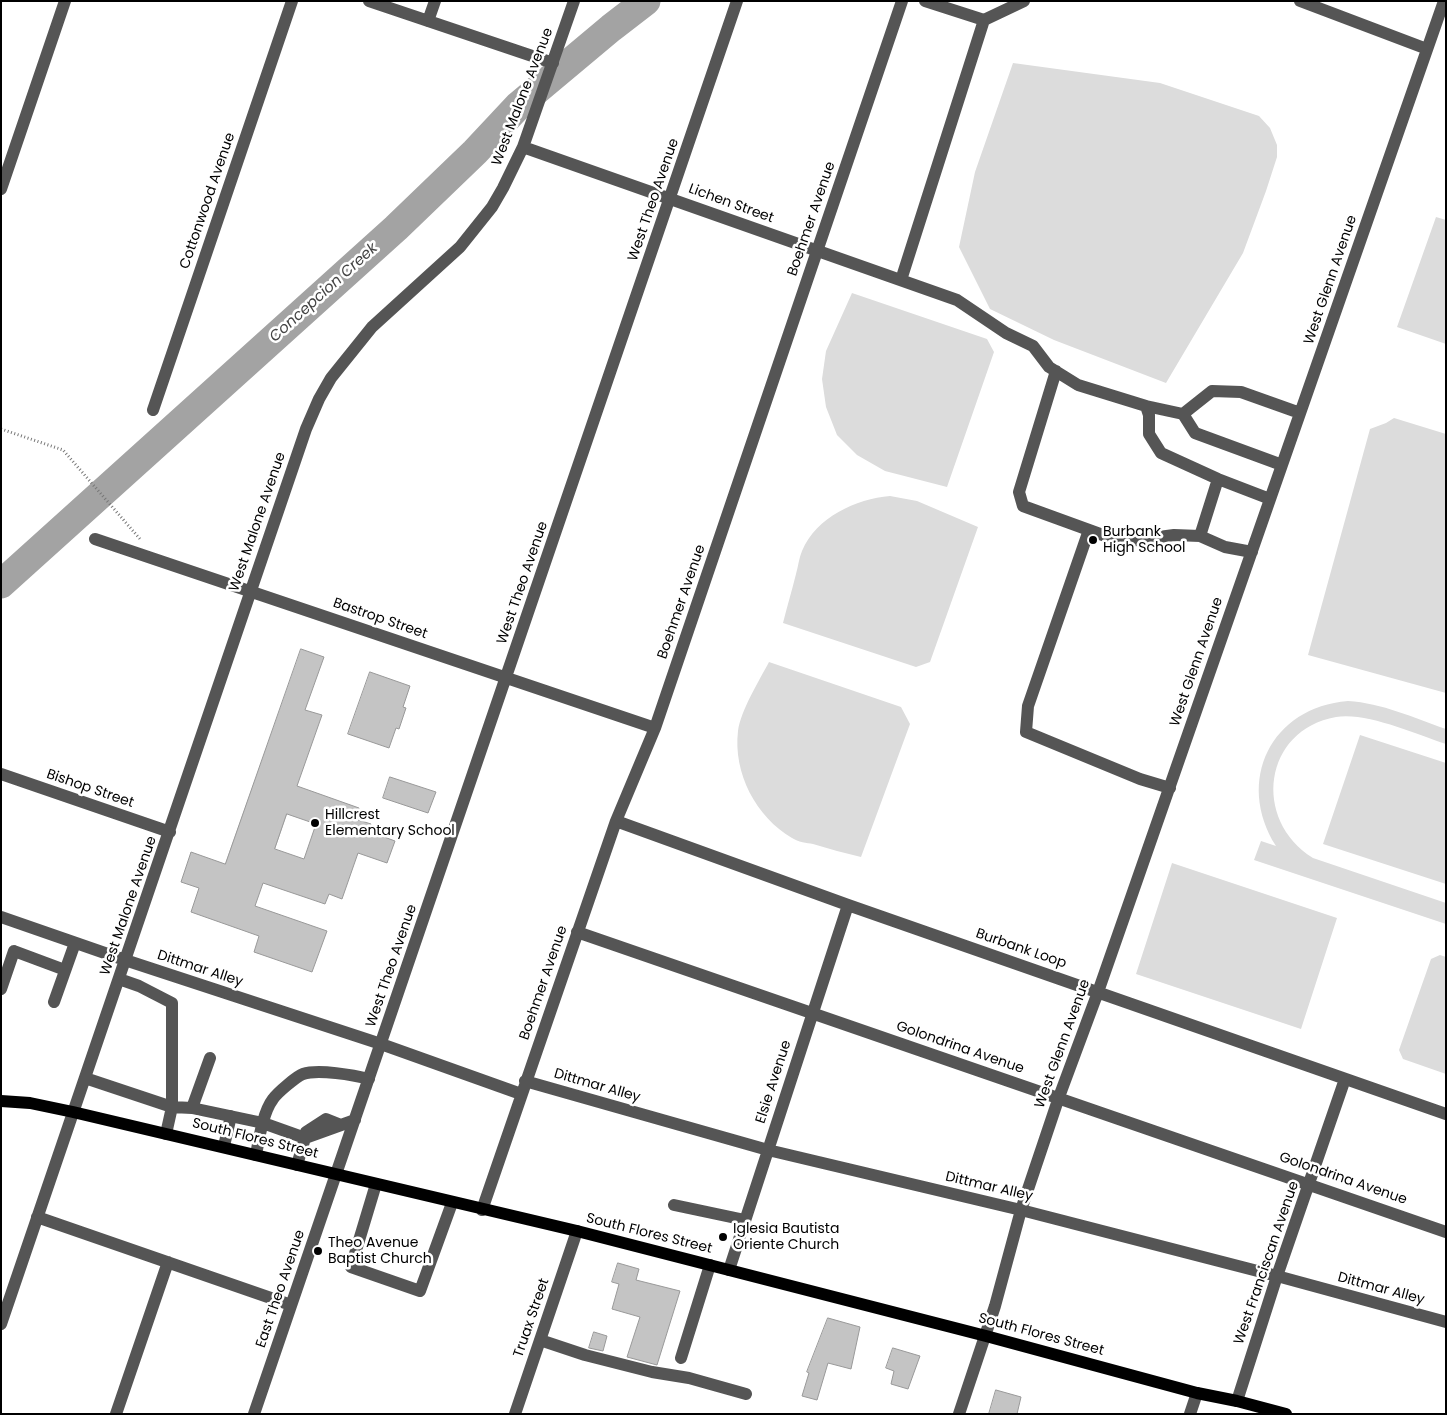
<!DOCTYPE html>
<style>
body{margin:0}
#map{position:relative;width:1447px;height:1415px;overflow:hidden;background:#fff;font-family:Poppins,sans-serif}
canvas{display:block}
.frame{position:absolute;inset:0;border:2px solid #000;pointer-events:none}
</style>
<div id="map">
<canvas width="1447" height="1415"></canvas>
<div class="frame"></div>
</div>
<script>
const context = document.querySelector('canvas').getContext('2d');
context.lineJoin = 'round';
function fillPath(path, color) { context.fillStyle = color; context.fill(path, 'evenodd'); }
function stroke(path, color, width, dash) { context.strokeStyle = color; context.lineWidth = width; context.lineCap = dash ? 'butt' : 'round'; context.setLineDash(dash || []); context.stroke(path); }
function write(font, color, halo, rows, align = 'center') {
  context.font = font + ' Poppins,sans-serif'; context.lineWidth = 5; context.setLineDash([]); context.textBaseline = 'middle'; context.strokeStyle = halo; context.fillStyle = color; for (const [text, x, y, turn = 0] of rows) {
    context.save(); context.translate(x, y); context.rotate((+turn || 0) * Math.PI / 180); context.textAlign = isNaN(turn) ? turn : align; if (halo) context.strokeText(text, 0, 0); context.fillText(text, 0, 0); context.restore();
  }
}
const green = new Path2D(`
 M1013,63L1160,83L1259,116L1270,128L1277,145V157L1266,191L1243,253L1166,383L1054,340L990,309L959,247L975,172Z
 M1436,217L1446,220V344L1397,327Z
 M852,293L987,339L994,352L947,487L885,471L857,455L837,435L826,407L822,379L826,351Z
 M1394,418L1446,434V693L1308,655L1370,429L1386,423Z
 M890,496L917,501L978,527L930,662L916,667L783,623C787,607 792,590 796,574C798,567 799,558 802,551C816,517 856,499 890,496Z
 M769,662L901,707L910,724L861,857C845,853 829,849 813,844C807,843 798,842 792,838C756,817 733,773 738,731C741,710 759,681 769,662Z
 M1348,701C1382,703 1414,718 1446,729V744C1415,734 1367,712 1336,717C1263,730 1252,820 1313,858L1446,903V924L1254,860L1261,841L1276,846C1235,781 1271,707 1348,701Z
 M1360,735L1446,763V884L1323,844Z
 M1172,863L1337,918L1301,1029L1136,974Z
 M1440,955L1446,957V1074L1403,1059L1399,1050L1431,959Z`);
const river = new Path2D(`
 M1,584L396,228L475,152L519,105L611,28L646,1`);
const building = new Path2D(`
 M301,649L324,657L305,710L322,715L297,786L359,808L355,819L371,824L368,831L395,841L387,863L358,853L342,899L329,894L325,904L263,883L255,906L327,931L312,972L254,952L259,936L191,912L199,888L181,882L191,852L225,864ZM287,814L316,824L304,859L275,849Z
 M370,672L410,686L403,707L406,708L399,729L396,728L389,748L348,734Z
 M390,777L436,792L428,813L383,798Z
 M618,1263L639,1269L636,1280L680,1291L657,1365L627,1357L640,1317L612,1309L619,1284L612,1282Z
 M828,1318L860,1327L851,1369L828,1363L817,1400L802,1396L809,1373L807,1372Z
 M594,1332L607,1336L603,1351L589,1348Z
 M893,1348L920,1356L908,1389L891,1384L894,1371L886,1368Z
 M996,1390L1021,1397L1017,1414H989Z`);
const path = new Path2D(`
 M1,429L63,450L140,539`);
const minor = new Path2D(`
 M369,1L553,63
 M925,1L984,20
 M1300,1L1427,49
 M428,21L435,1
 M523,147L957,300L1006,333L1033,346L1049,367L1078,385L1146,406L1149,415V434L1161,453L1218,479L1270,499
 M1,189L65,1
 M901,280L984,20L1024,1
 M1056,371L1019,492L1023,506L1122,542L1174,535L1200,536
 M1146,406L1183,414L1195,433L1282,465
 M153,410L292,1
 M1183,414L1212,391L1241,392L1300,413
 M1218,479L1200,536L1225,547L1252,552
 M1089,530L1028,706L1026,732L1140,779L1170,788
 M95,539L655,728
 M1,774L170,832
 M616,821L848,905L1446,1114
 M1,917L125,960L381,1044L521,1094
 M577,932L1446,1232
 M119,979L139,986L172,1003V1107L166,1134
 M1,989L14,951L65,970
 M54,1002L75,943
 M85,1078L172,1107L192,1108L210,1058
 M525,1081L768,1150L1021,1210L1277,1276L1446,1322
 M192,1108L263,1123L305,1138L297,1165
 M306,1132L326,1119L341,1125
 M305,1138L355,1120
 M224,1146L231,1116
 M256,1155C259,1139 263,1112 273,1099C277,1093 297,1076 303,1074C318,1069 354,1075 369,1079
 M376,1184L351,1267L420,1291L452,1203
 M674,1205L745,1220
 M482,1210L616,821L655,728L902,1
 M37,1217L291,1305
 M729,1270L848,905
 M1,1324L306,429L319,399L331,378L372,327L460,247L492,207L503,188L523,147L574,1
 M540,1340L585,1355L652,1372L689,1378L746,1394
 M681,1358L710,1265
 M1237,1401L1277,1276L1345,1079
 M116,1414L168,1262
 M254,1414L737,1
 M515,1414L577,1231
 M959,1414L995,1306L1021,1210L1059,1097L1098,992L1444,1
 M1190,1414L1197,1393`);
const major = new Path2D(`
 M1,1101L30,1103L73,1112L577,1231L986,1336L1197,1393L1237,1401L1286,1414`);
const markers = [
 [1093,540,5,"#000"],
 [315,823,5,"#000"],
 [723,1237,5,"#000"],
 [318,1251,5,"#000"]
];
const streetNames = [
 ["West Malone Avenue",523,97,-69],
 ["West Theo Avenue",654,200,-71],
 ["Cottonwood Avenue",208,201,-71],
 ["Lichen Street",731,204,20],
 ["Boehmer Avenue",812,219,-71],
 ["West Glenn Avenue",1331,280,-71],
 ["West Malone Avenue",258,522,-71],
 ["West Theo Avenue",523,583,-71],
 ["Boehmer Avenue",682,602,-71],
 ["Bastrop Street",380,619,19],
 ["West Glenn Avenue",1197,662,-71],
 ["Bishop Street",90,789,19],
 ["West Malone Avenue",129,906,-71],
 ["Burbank Loop",1021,949,19],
 ["West Theo Avenue",392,966,-71],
 ["Dittmar Alley",200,969,18],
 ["Boehmer Avenue",544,983,-71],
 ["West Glenn Avenue",1063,1044,-70],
 ["Golondrina Avenue",960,1048,19],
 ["Elsie Avenue",774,1082,-72],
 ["Dittmar Alley",597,1086,16],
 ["South Flores Street",255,1139,14],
 ["Golondrina Avenue",1343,1179,19],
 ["Dittmar Alley",989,1187,13],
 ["South Flores Street",649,1234,14],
 ["West Franciscan Avenue",1267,1263,-71],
 ["East Theo Avenue",281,1289,-71],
 ["Dittmar Alley",1381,1289,15],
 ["Truax Street",532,1318,-71],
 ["South Flores Street",1041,1335,15]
];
const poiNames = [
 ["Burbank",1103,532],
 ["High School",1103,548],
 ["Hillcrest",325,815],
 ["Elementary School",325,831],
 ["Iglesia Bautista",733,1229],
 ["Oriente Church",733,1245],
 ["Theo Avenue",328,1243],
 ["Baptist Church",328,1259]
];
const waterNames = [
 ["Concepcion Creek",324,293,-42]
];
fillPath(green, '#dcdcdc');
stroke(river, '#a3a3a3', 29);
fillPath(building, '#c4c4c4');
stroke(building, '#999', 1);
stroke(path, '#777', 3, [1, 2.5]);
stroke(minor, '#555', 12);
stroke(major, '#000', 12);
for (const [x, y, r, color] of markers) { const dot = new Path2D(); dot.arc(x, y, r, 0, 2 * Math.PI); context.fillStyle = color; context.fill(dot); stroke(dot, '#fff', 2); }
write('14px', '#000', '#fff', streetNames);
write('14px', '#000', '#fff', poiNames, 'left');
write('italic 15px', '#444', '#fff', waterNames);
</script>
